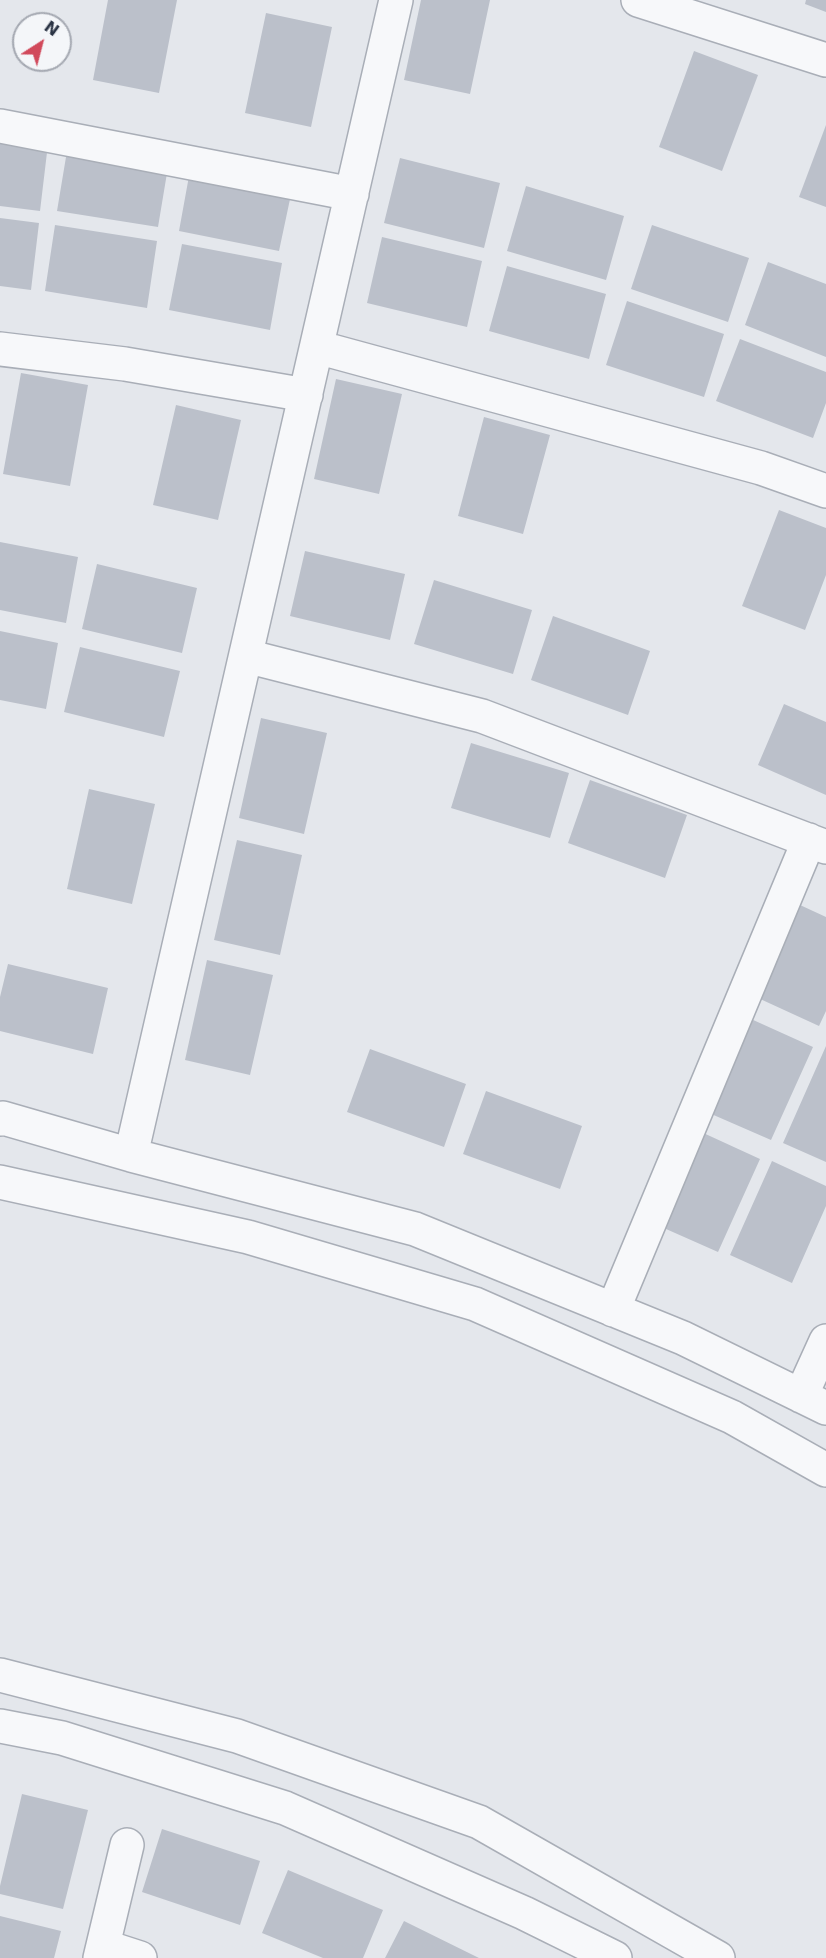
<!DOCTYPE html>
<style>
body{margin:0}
#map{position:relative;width:826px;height:1958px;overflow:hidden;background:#e4e7ec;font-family:"DejaVu Sans",sans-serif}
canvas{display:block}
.north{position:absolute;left:12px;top:12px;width:60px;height:60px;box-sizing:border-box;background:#f4f6f9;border:2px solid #a4a8b1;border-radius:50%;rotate:36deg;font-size:16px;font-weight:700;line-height:24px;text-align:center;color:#2b3445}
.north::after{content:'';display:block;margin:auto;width:21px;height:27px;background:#d1495b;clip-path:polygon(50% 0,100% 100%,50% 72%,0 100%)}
</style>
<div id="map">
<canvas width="826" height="1958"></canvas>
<div class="north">N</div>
</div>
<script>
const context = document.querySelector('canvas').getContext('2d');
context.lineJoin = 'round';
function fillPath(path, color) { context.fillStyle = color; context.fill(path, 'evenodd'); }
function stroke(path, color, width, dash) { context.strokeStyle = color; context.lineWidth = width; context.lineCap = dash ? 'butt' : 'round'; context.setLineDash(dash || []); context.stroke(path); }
const building = new Path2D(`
 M108,0H177L159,93L93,80Z
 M421,0H490L470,94L404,80Z
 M806,0H826V12L805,4Z
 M266,13L332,27L311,127L245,113Z
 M694,51L758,75L722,171L659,147Z
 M826,125V207L799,197Z
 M0,138L48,144L40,211L0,206Z
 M68,145L169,161L158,227L57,211Z
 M400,158L500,183L484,248L384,223Z
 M191,165L293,185L279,251L179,231Z
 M526,186L624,216L606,280L507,251Z
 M0,218L39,223L31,290L0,286Z
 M55,225L157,241L147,308L45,291Z
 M652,225L749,258L728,322L631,289Z
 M382,237L482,261L467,327L367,303Z
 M182,244L282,263L270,330L169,310Z
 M768,262L826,284V357L745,325Z
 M507,266L606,294L589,359L489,331Z
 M627,301L724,334L704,397L606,365Z
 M740,339L826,372V403L813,438L716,401Z
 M21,373L88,385L70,486L3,474Z
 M336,379L402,394L379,494L314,479Z
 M176,405L241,420L218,520L153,505Z
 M484,417L550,435L523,534L458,516Z
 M779,510L826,528V575L805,630L742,606Z
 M0,542L78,557L66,623L0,610Z
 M305,551L405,574L390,640L290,616Z
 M97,564L197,588L182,653L82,629Z
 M434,580L532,610L513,674L414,644Z
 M553,616L650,651L628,715L531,680Z
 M0,631L58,643L46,709L0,700Z
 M80,647L180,671L164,737L64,712Z
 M784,704L826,722V795L758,765Z
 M261,718L327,733L304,834L239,818Z
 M471,743L569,773L550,838L451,808Z
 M590,780L687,815L665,878L568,843Z
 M89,789L155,804L132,904L67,889Z
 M237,840L302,855L280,955L214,940Z
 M800,905L826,917V1011L819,1026L758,998Z
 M207,960L273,975L250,1075L185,1060Z
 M8,964L108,988L93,1054L0,1031V997Z
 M751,1019L813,1047L771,1140L709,1113Z
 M826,1046V1162L783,1143Z
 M370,1049L466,1084L444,1147L347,1112Z
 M486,1091L582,1126L560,1189L463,1154Z
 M699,1131L760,1159L718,1252L657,1225Z
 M772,1161L826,1186V1206L792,1283L730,1255Z
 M22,1794L88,1810L63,1909L0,1894V1886Z
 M162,1829L260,1861L240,1925L142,1892Z
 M288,1870L383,1910L363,1958H323L262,1933Z
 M0,1916L61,1931L54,1958H0Z
 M404,1921L479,1958H385Z`);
const street = new Path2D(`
 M638,0L826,60
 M0,126L352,194
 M317,347L761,468L826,491
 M0,349L125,364L306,395
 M246,656L482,716L826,847
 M0,1119L3,1118L131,1155L415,1229L683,1338L826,1408
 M131,1155L396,0
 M0,1182L248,1237L475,1304L732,1417L826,1470
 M613,1310L809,840
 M801,1396L826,1341
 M0,1675L237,1736L479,1822L718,1958
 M0,1726L62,1738L285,1808L524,1913L615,1958
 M103,1946L140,1958
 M100,1958L127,1845`);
fillPath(building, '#bbc0ca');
stroke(street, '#a9aeb7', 36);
stroke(street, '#f7f8fa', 33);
</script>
